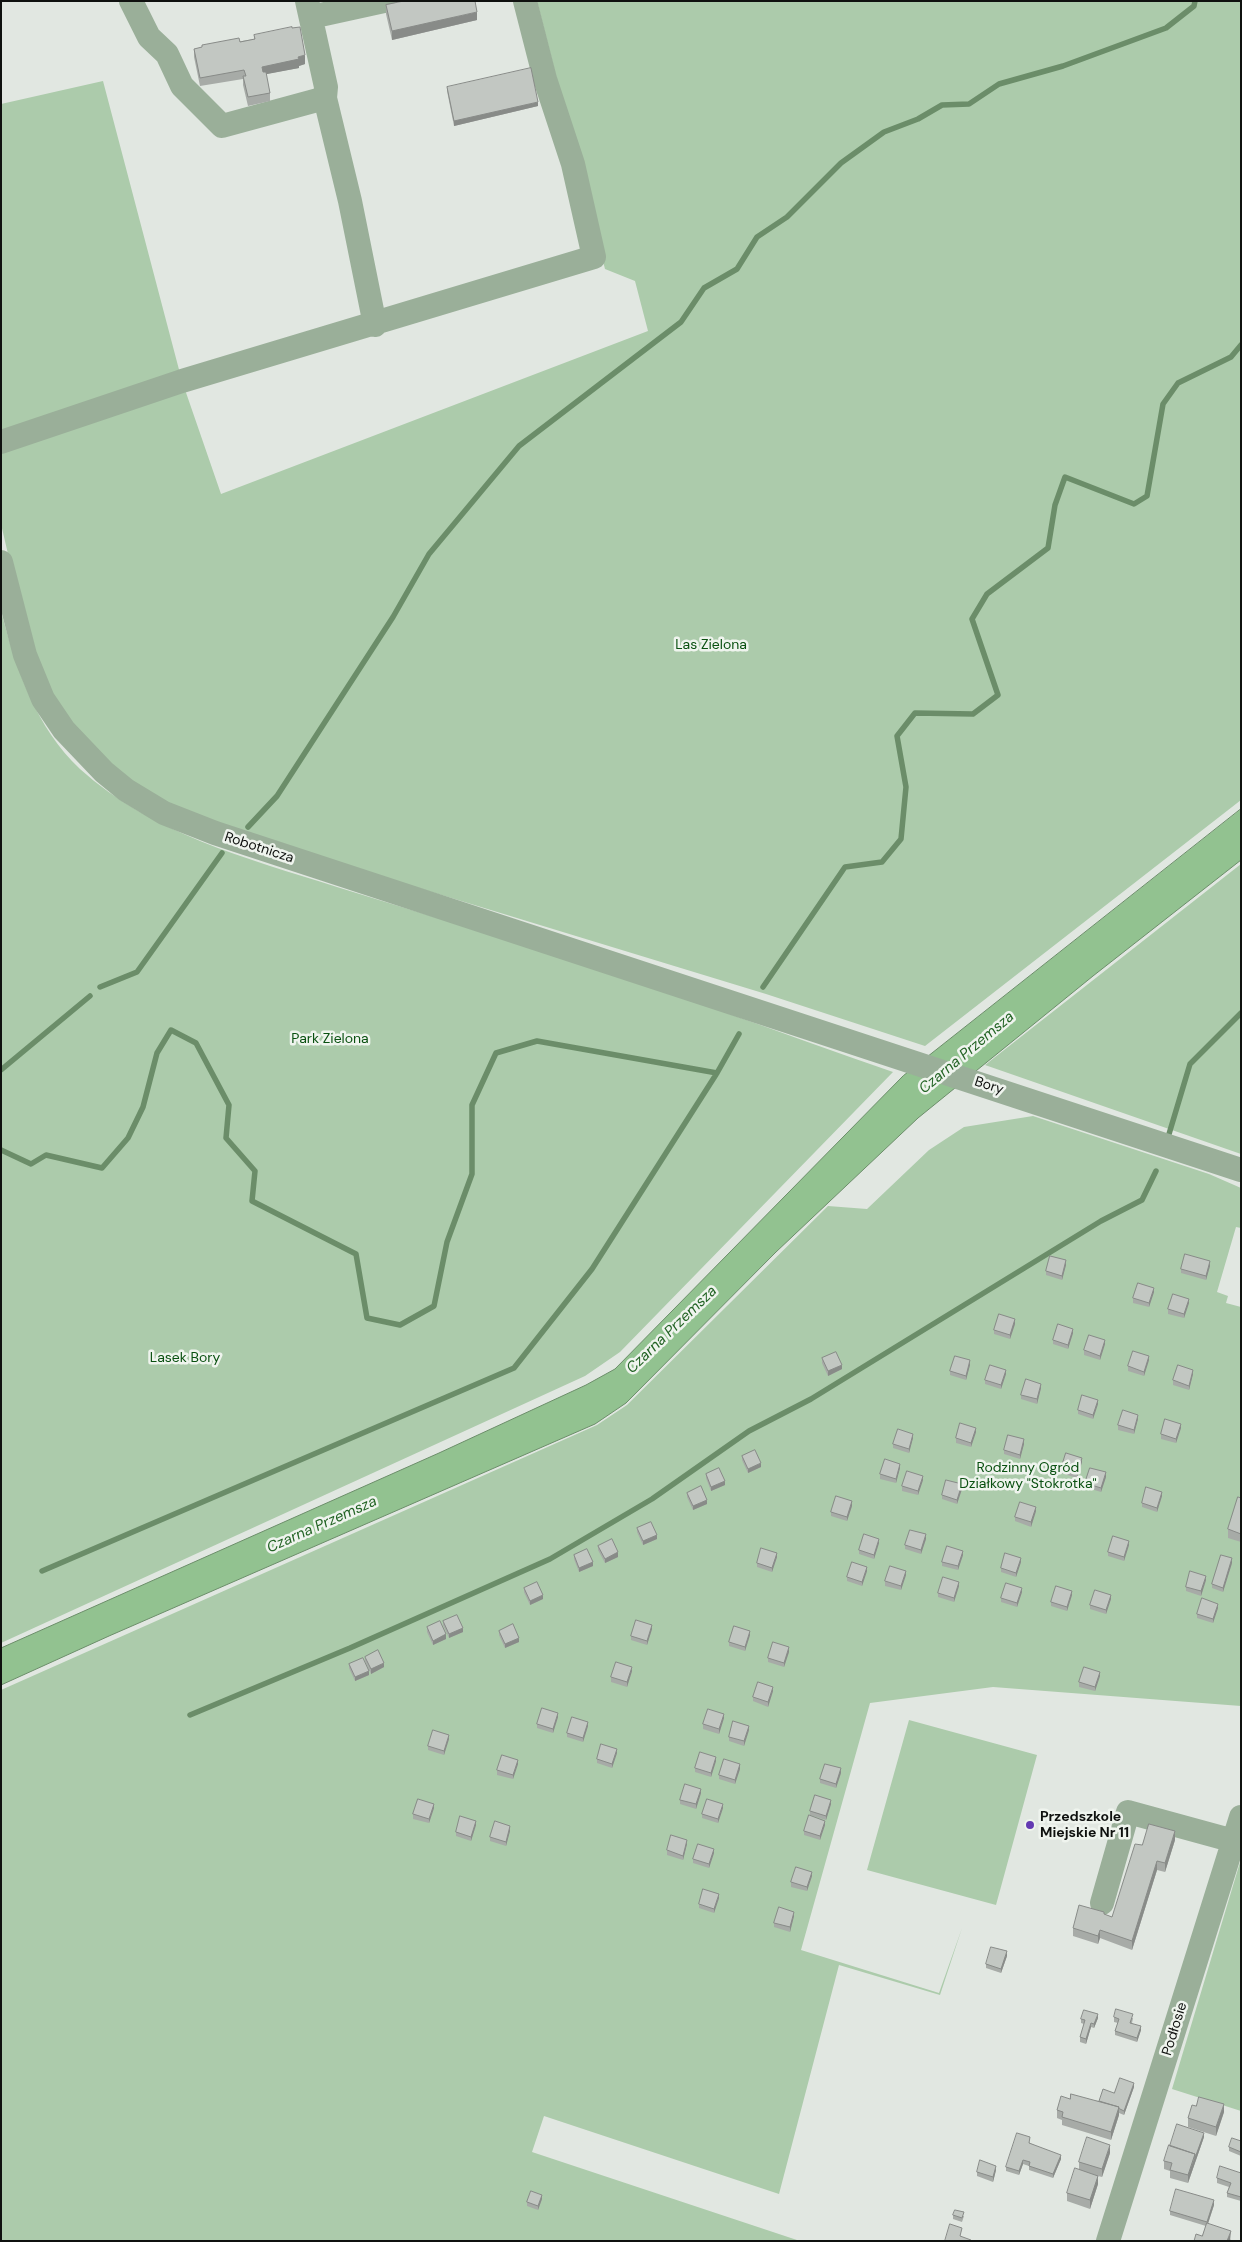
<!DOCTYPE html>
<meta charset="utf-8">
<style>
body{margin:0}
#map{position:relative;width:1242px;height:2242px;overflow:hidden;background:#e1e7e1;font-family:"DM Sans",sans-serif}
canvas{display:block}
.frame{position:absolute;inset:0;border:2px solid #0f110f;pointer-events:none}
</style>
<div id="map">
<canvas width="1242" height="2242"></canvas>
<div class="frame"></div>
</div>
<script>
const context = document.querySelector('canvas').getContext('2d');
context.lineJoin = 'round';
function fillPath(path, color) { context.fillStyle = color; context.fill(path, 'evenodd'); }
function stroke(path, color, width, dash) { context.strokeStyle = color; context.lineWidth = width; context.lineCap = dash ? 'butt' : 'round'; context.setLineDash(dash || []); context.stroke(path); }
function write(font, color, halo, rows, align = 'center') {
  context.font = font + ' "DM Sans",sans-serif'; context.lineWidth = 5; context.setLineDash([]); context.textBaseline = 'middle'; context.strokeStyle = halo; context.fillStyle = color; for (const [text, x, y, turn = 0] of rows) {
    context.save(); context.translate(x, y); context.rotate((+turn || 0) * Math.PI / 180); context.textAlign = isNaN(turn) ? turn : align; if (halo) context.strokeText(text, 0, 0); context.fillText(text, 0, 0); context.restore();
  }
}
const green = new Path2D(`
 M537,1H1241V800L925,1046L766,994L222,828L170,805L128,780L74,727L55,699L29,644L1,524V104L103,81L182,381L221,494L648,331L635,281L605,269Z
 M1,611C16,668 36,728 80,769C152,834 246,858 337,887C409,909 482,932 554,954C668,990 780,1033 893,1072L620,1352L585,1376L1,1643Z
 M1241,864V1154L985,1065Z
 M1033,1116L1209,1174L1241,1188V1228L1236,1227L1217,1292L1228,1296L1226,1303L1241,1307V1706L993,1687L870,1703L801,1950L939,1993L962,1928L940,1995L839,1965L779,2194L544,2116L532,2152L800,2241H1V1690L597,1425L627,1405L828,1206L867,1209L929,1150L964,1127Z
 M909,1720L1037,1755L996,1905L867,1870Z
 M1241,1859V2111L1172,2089Z`);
const water = new Path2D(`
 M1241,809V860L1093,976L918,1118L776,1252L626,1403L595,1424L109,1636L1,1685V1648L439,1453L586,1385L615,1369L903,1076Z`);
const stream = new Path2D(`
 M248,827L277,796L393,617L429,554L519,446L681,322L704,288L737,269L757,237L787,217L841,163L884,132L918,119L942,105L969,104L999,84L1063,66L1166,28L1194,6L1195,1
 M100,987L137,972L222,853
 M763,987L845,867L882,862L901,839L906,787L897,736L915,713L973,714L998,695L972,619L987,594L1048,548L1055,505L1065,477L1134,504L1147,496L1163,404L1178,383L1231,357L1241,345
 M1,1070L90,996
 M1169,1134L1190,1064L1241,1013
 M1,1150L31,1164L46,1155L102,1168L128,1138L143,1107L157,1053L171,1030L196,1043L229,1105L226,1138L255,1171L252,1201L356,1254L367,1318L400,1325L434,1306L447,1242L472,1174V1105L496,1053L537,1041L717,1073
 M42,1571L514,1368L592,1269L717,1073L739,1034
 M190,1715L350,1648L550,1559L652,1499L749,1431L811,1399L1101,1221L1142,1200L1156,1171`);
const minor = new Path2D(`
 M131,1L149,37L167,54L182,86L222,126L325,98
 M307,1L326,87L325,98L350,201L375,325
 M311,17L384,1
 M1,442L182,381L594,257L573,164L545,79L525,1
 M1,562L25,655L43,699L64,730L104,772L126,790L164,813L215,833C556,947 899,1056 1241,1170
 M1102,1903L1128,1812L1234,1841
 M1108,2241L1241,1817`);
const wall = new Path2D(`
 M386,5L477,20L392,40L386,14Z
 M254,35L305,64L299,66V68L266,74L270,93V101L248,106L243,85V79L200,86L194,57V49L254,39Z
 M447,87L538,106L454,126L447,91Z
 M1066,1265L1062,1280L1046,1275V1271Z
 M1210,1266L1206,1280L1181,1273V1269Z
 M1154,1292L1149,1307L1133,1303V1298Z
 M1189,1303L1184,1318L1168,1314V1309Z
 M1015,1324L1010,1339L994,1334V1330Z
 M1073,1333L1068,1349L1053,1344V1340Z
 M1105,1344L1100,1360L1084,1355V1350Z
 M822,1358L842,1369L828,1376L822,1363Z
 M1149,1360L1144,1376L1128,1371V1366Z
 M970,1365L966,1380L950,1375V1371Z
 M1006,1374L1001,1389L985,1384V1380Z
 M1193,1374L1189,1390L1173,1385V1380Z
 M1041,1388L1037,1404L1021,1399V1395Z
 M1098,1404L1093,1419L1078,1414V1410Z
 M1138,1419L1134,1434L1118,1430V1425Z
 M1181,1428L1176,1443L1161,1439V1434Z
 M976,1432L971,1447L956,1443V1438Z
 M913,1438L909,1453L893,1448V1444Z
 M1024,1444L1020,1459L1004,1454V1450Z
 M742,1456L761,1467L748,1473L742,1460Z
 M1082,1462L1077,1478L1061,1473V1469Z
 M900,1468L896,1483L880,1479V1474Z
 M706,1474L725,1485L711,1491L706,1478Z
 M1106,1477L1101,1492L1085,1487V1483Z
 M923,1480L918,1495L902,1491V1486Z
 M962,1489L957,1504L942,1499V1495Z
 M687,1493L707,1504L693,1510L687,1497Z
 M1162,1496L1157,1512L1142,1507V1503Z
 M1241,1498V1542L1228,1538V1529Z
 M852,1506L847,1521L831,1516V1512Z
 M1036,1511L1031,1527L1015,1521V1517Z
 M637,1528L657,1539L643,1545L637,1532Z
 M926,1539L921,1554L905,1549V1545Z
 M879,1543L874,1559L859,1554V1550Z
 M1129,1545L1124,1561L1108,1556V1552Z
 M598,1546L618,1557L605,1563L598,1550Z
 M574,1555L593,1566L579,1572L574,1559Z
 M963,1555L958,1570L942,1566V1562Z
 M777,1557L772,1572L757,1567V1563Z
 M1021,1562L1016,1577L1001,1572V1568Z
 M1232,1563L1223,1592L1212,1588V1584Z
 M867,1571L862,1586L847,1581V1577Z
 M906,1575L901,1590L885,1586V1581Z
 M1206,1580L1201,1596L1186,1591V1587Z
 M959,1586L954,1602L938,1597V1593Z
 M524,1588L543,1599L530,1605L524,1592Z
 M1022,1592L1017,1607L1001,1602V1598Z
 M1072,1595L1067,1611L1051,1606V1602Z
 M1111,1599L1106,1614L1090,1609V1605Z
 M1218,1608L1213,1623L1197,1618V1614Z
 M443,1621L463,1632L449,1638L443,1625Z
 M427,1627L446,1639L433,1645L427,1632Z
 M652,1629L647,1645L631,1640V1636Z
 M499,1631L519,1642L505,1648L499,1635Z
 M750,1635L745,1651L729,1646V1642Z
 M789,1652L784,1667L768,1662V1658Z
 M365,1657L384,1667L371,1674L365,1661Z
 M349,1664L369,1675L355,1681L349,1668Z
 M632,1671L627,1687L611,1682V1677Z
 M1100,1676L1095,1691L1079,1687V1682Z
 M773,1691L768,1707L753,1701V1697Z
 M558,1717L553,1733L537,1728V1724Z
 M724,1718L719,1734L703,1729V1724Z
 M588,1726L583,1742L567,1737V1733Z
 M749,1730L744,1746L729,1741V1737Z
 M449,1739L444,1755L428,1750V1746Z
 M617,1753L612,1768L597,1763V1759Z
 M716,1761L711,1777L695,1772V1768Z
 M518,1764L513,1779L497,1775V1770Z
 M740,1769L735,1784L719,1779V1775Z
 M841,1773L836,1788L820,1783V1779Z
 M701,1793L696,1809L680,1804V1800Z
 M831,1804L826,1820L810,1815V1811Z
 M434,1808L429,1823L413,1819V1814Z
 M723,1808L718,1823L702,1818V1814Z
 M476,1825L471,1841L456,1836V1832Z
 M825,1825L820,1840L804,1835V1831Z
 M510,1831L506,1846L490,1841V1837Z
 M1175,1840L1165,1872L1157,1870L1132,1950L1100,1938L1098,1944L1073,1936V1928L1104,1914L1112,1917L1142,1845Z
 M687,1844L683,1860L667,1855V1850Z
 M714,1853L709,1868L693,1863V1859Z
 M812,1876L807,1891L791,1887V1882Z
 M719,1898L714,1913L699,1908V1904Z
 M794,1916L790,1932L774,1927V1923Z
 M1007,1956L1001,1973L986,1968V1964Z
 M1114,2017L1133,2018L1132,2023L1141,2030L1137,2042L1115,2035V2031L1118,2023L1114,2022Z
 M1098,2018L1094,2028L1091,2027L1086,2044L1080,2042V2037L1084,2024L1081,2023V2019Z
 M1134,2087L1124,2115L1119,2113V2115L1111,2140L1062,2125V2120L1057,2118V2110L1070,2099L1099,2101L1114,2093Z
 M1196,2106L1224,2112L1216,2136L1188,2127V2118Z
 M1204,2137L1188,2183L1170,2178V2171L1164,2169V2161L1170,2146Z
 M1241,2141V2156L1229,2151V2147Z
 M1030,2142V2143L1061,2159L1053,2178L1029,2170V2166L1023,2164L1019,2175L1006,2171V2167Z
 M1110,2153L1102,2177L1098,2176V2184L1090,2209L1067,2201V2193L1079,2170V2162Z
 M996,2170L993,2182L977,2176V2172Z
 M1241,2173V2201L1227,2197V2193L1229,2187L1217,2183V2178Z
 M542,2199L538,2210L527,2206V2202Z
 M1214,2205L1208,2224L1231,2240L1230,2241H1194L1202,2236L1206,2226L1170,2215V2211Z
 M953,2215L964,2216L962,2222L953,2219Z`);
const shadedWall = new Path2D(`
 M477,12V20L392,40V31Z
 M305,55V64L299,66V68L262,75V67Z
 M538,102V106L454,126V121Z
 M1066,1260V1265L1062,1280V1276Z
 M1210,1261V1266L1206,1280V1276Z
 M1154,1288V1292L1149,1307V1303Z
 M1189,1299V1303L1184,1318V1314Z
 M1015,1319V1324L1010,1339V1335Z
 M1073,1329V1333L1068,1349V1345Z
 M1105,1340V1344L1100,1360V1356Z
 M1149,1356V1360L1144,1376V1372Z
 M970,1360V1365L966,1380V1376Z
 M842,1365V1369L828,1376V1371Z
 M1006,1370V1374L1001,1389V1385Z
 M1193,1370V1374L1189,1390V1386Z
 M1041,1384V1388L1037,1404V1399Z
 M1098,1400V1404L1093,1419V1415Z
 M1138,1415V1419L1134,1434V1430Z
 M1181,1424V1428L1176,1443V1439Z
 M976,1428V1432L971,1447V1443Z
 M913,1434V1438L909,1453V1449Z
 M1024,1439V1444L1020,1459V1455Z
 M1082,1458V1462L1077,1478V1474Z
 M761,1463V1467L748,1473V1469Z
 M900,1464V1468L896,1483V1479Z
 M1106,1472V1477L1101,1492V1488Z
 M923,1476V1480L918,1495V1491Z
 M725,1481V1485L711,1491V1487Z
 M962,1484V1489L957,1504V1500Z
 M1162,1492V1496L1157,1512V1508Z
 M707,1500V1504L693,1510V1506Z
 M852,1501V1506L847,1521V1517Z
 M1036,1507V1511L1031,1527V1522Z
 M926,1534V1539L921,1554V1550Z
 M657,1535V1539L643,1545V1541Z
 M879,1539V1543L874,1559V1555Z
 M1129,1541V1545L1124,1561V1557Z
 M963,1551V1555L958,1570V1566Z
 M618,1552V1557L605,1563V1559Z
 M777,1553V1557L772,1572V1568Z
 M1021,1558V1562L1016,1577V1573Z
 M1232,1558V1563L1223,1592V1588Z
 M593,1562V1566L579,1572V1568Z
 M867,1567V1571L862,1586V1582Z
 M906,1571V1575L901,1590V1586Z
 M1206,1576V1580L1201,1596V1591Z
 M959,1582V1586L954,1602V1598Z
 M1022,1588V1592L1017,1607V1603Z
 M1072,1591V1595L1067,1611V1607Z
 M543,1595V1599L530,1605V1601Z
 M1111,1595V1599L1106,1614V1610Z
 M1218,1604V1608L1213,1623V1619Z
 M652,1625V1629L647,1645V1641Z
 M463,1628V1632L449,1638V1634Z
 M750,1631V1635L745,1651V1647Z
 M446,1634V1639L433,1645V1641Z
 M519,1638V1642L505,1648V1644Z
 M789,1647V1652L784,1667V1663Z
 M384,1663V1667L371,1674V1669Z
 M632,1667V1671L627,1687V1682Z
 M369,1671V1675L355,1681V1677Z
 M1100,1672V1676L1095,1691V1687Z
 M773,1687V1691L768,1707V1702Z
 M558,1713V1717L553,1733V1729Z
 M724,1714V1718L719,1734V1729Z
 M588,1722V1726L583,1742V1738Z
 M749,1726V1730L744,1746V1741Z
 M449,1735V1739L444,1755V1751Z
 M617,1749V1753L612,1768V1764Z
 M716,1757V1761L711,1777V1773Z
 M518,1760V1764L513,1779V1775Z
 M740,1764V1769L735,1784V1780Z
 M841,1768V1773L836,1788V1784Z
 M701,1789V1793L696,1809V1804Z
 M831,1800V1804L826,1820V1816Z
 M434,1804V1808L429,1823V1819Z
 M723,1804V1808L718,1823V1819Z
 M476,1821V1825L471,1841V1837Z
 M825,1821V1825L820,1840V1836Z
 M510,1826V1831L506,1846V1842Z
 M1175,1831V1840L1165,1872V1863Z
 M687,1840V1844L683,1860V1856Z
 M714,1849V1853L709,1868V1864Z
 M1157,1861V1870L1132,1950V1941Z
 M812,1872V1876L807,1891V1887Z
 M719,1894V1898L714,1913V1909Z
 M794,1912V1916L790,1932V1927Z
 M1100,1930V1938L1098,1944V1936Z
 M1007,1951V1956L1001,1973V1969Z
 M1098,2014V2018L1094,2028V2024Z
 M1091,2023V2027L1086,2044V2039Z
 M1141,2026V2030L1137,2042V2038Z
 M1134,2083V2087L1124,2115V2111Z
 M1224,2104V2112L1216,2136V2127Z
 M1119,2107V2115L1111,2140V2132Z
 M1204,2133V2137L1188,2183V2175Z
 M1110,2145V2153L1102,2177V2169Z
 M1061,2155V2159L1053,2178V2174Z
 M1023,2160V2164L1019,2175V2171Z
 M996,2166V2170L993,2182V2177Z
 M1098,2176V2184L1090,2209V2200Z
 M542,2195V2199L538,2210V2206Z
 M1214,2200V2205L1207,2226V2222Z
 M1231,2231L1230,2241H1227Z`);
const building = new Path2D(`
 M404,1H475L477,12L392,31L386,5Z
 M292,27V28L300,27L305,55L298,57L299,59L262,67L263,72H266L270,93L248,97L243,76H246L244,70L200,78L194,49L202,47V45L239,38L240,42L255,39L254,35Z
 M531,68L538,102L454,121L447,87Z
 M1185,1254L1210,1261L1206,1276L1181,1269Z
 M1050,1256L1066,1260L1062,1276L1046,1271Z
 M1138,1283L1154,1288L1149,1303L1133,1298Z
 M1173,1294L1189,1299L1184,1314L1168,1309Z
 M999,1314L1015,1319L1010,1335L994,1330Z
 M1058,1324L1073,1329L1068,1345L1053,1340Z
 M1089,1335L1105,1340L1100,1356L1084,1350Z
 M1133,1351L1149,1356L1144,1372L1128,1366Z
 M836,1352L842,1365L828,1371L822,1358Z
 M955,1356L970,1360L966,1376L950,1371Z
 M990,1365L1006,1370L1001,1385L985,1380Z
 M1178,1365L1193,1370L1189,1386L1173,1380Z
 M1026,1379L1041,1384L1037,1399L1021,1395Z
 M1082,1395L1098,1400L1093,1415L1078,1410Z
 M1123,1410L1138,1415L1134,1430L1118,1425Z
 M1165,1419L1181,1424L1176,1439L1161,1434Z
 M960,1423L976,1428L971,1443L956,1438Z
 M898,1429L913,1434L909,1449L893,1444Z
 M1008,1435L1024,1439L1020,1455L1004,1450Z
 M755,1450L761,1463L748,1469L742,1456Z
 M1066,1453L1082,1458L1077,1474L1061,1469Z
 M885,1459L900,1464L896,1479L880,1474Z
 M719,1468L725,1481L711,1487L706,1474Z
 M1090,1468L1106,1472L1101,1488L1085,1483Z
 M907,1471L923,1476L918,1491L902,1486Z
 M946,1480L962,1484L957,1500L942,1495Z
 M701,1486L707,1500L693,1506L687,1493Z
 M1146,1487L1162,1492L1157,1508L1142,1503Z
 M836,1496L852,1501L847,1517L831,1512Z
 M1238,1497L1241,1498V1534L1228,1529Z
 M1020,1502L1036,1507L1031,1522L1015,1517Z
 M651,1522L657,1535L643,1541L637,1528Z
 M910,1530L926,1534L921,1550L905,1545Z
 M864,1534L879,1539L874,1555L859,1550Z
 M1113,1536L1129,1541L1124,1557L1108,1552Z
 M612,1539L618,1552L605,1559L598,1546Z
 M947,1546L963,1551L958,1566L942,1562Z
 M761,1548L777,1553L772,1568L757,1563Z
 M587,1549L593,1562L579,1568L574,1555Z
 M1005,1553L1021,1558L1016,1573L1001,1568Z
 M1221,1555L1232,1558L1223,1588L1212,1584Z
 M852,1562L867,1567L862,1582L847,1577Z
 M890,1566L906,1571L901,1586L885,1581Z
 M1190,1571L1206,1576L1201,1591L1186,1587Z
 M943,1577L959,1582L954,1598L938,1593Z
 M537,1582L543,1595L530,1601L524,1588Z
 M1006,1583L1022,1588L1017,1603L1001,1598Z
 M1056,1586L1072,1591L1067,1607L1051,1602Z
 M1095,1590L1111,1595L1106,1610L1090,1605Z
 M1202,1598L1218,1604L1213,1619L1197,1614Z
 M457,1615L463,1628L449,1634L443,1621Z
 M636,1620L652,1625L647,1641L631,1636Z
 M440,1621L446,1634L433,1641L427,1627Z
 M513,1624L519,1638L505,1644L499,1631Z
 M734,1626L750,1631L745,1647L729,1642Z
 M773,1642L789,1647L784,1663L768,1658Z
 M378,1650L384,1663L371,1669L365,1657Z
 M363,1658L369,1671L355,1677L349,1664Z
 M616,1662L632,1667L627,1682L611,1677Z
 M1084,1667L1100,1672L1095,1687L1079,1682Z
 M758,1682L773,1687L768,1702L753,1697Z
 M542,1708L558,1713L553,1729L537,1724Z
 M708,1709L724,1714L719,1729L703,1724Z
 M572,1717L588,1722L583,1738L567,1733Z
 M733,1721L749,1726L744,1741L729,1737Z
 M433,1730L449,1735L444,1751L428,1746Z
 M601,1744L617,1749L612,1764L597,1759Z
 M700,1752L716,1757L711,1773L695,1768Z
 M502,1755L518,1760L513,1775L497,1770Z
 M724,1759L740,1764L735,1780L719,1775Z
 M825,1764L841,1768L836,1784L820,1779Z
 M685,1784L701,1789L696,1804L680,1800Z
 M815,1795L831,1800L826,1816L810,1811Z
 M418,1799L434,1804L429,1819L413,1814Z
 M707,1799L723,1804L718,1819L702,1814Z
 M809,1815L825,1821L820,1836L804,1831Z
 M460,1816L476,1821L471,1837L456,1832Z
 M495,1821L510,1826L506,1842L490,1837Z
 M1149,1824L1175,1831L1165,1863L1157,1861L1132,1941L1100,1930L1098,1936L1073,1928L1079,1905L1104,1912V1914L1112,1917L1135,1844L1142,1845Z
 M671,1835L687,1840L683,1856L667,1850Z
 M698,1844L714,1849L709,1864L693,1859Z
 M796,1867L812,1872L807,1887L791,1882Z
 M703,1889L719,1894L714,1909L699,1904Z
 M779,1907L794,1912L790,1927L774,1923Z
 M991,1947L1007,1951L1001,1969L986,1964Z
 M1116,2009L1133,2014L1130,2023L1141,2026L1137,2038L1115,2031L1119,2019L1114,2017Z
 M1084,2010L1098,2014L1094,2024L1091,2023L1086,2039L1080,2037L1085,2020L1081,2019Z
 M1120,2078L1134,2083L1124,2111L1118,2108L1119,2107L1099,2101L1103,2089L1114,2093Z
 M1071,2094L1119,2107L1111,2132L1062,2117L1063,2112L1057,2110L1061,2096L1070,2099Z
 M1199,2097L1224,2104L1216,2127L1188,2118L1192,2105L1196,2106Z
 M1177,2124L1204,2133L1195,2158V2154L1170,2146Z
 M1017,2133L1030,2137L1029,2143L1061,2155L1053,2174L1029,2166L1030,2162L1023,2160L1019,2171L1006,2167Z
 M1087,2137L1110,2145L1102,2169L1079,2162Z
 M1232,2138L1241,2141V2152L1229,2147Z
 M1169,2145L1195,2154L1188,2175L1170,2170L1172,2163L1164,2161Z
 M980,2160L996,2166L993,2177L977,2172Z
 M1220,2166L1241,2173V2197L1227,2193L1231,2183L1217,2178Z
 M1075,2168L1098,2176L1090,2200L1067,2193Z
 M1176,2189L1214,2200L1207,2222L1170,2211Z
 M531,2191L542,2195L538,2206L527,2202Z
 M955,2210L964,2212L962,2218L953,2215Z
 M1207,2223L1231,2231L1227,2241H1194L1196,2234L1202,2236Z
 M950,2224L962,2228L960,2236L971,2240L970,2241H945Z`);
const markers = [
 [1030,1825,5,"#633ab2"]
];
const parkNames = [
 ["Las Zielona",711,645],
 ["Park Zielona",330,1039],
 ["Lasek Bory",185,1358],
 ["Rodzinny Ogród",1028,1468],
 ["Działkowy \"Stokrotka\"",1028,1484]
];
const streetNames = [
 ["Robotnicza",259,848,18],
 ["Bory",989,1086,18],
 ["Podłosie",1175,2029,-73]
];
const poiNames = [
 ["Przedszkole",1040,1817],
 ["Miejskie Nr 11",1040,1833]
];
const waterNames = [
 ["Czarna Przemsza",967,1053,-40],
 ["Czarna Przemsza",672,1330,-44],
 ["Czarna Przemsza",322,1525,-24]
];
fillPath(green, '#accbab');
fillPath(water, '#92c290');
stroke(water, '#6b8d69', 1);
stroke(stream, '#6b8d69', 5.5);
stroke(minor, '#9aaf99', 24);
fillPath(wall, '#a7aba7');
fillPath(shadedWall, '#888b88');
fillPath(building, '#c2c7c2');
stroke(building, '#888b88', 1);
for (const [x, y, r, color] of markers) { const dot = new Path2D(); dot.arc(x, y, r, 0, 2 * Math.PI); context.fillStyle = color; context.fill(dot); stroke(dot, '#eff4ee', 2); }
write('14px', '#095010', '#eff4ee', parkNames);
write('14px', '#0f110f', '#eff4ee', streetNames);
write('bold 14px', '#0f110f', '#eff4ee', poiNames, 'left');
write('italic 15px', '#236425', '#eff4ee', waterNames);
</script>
